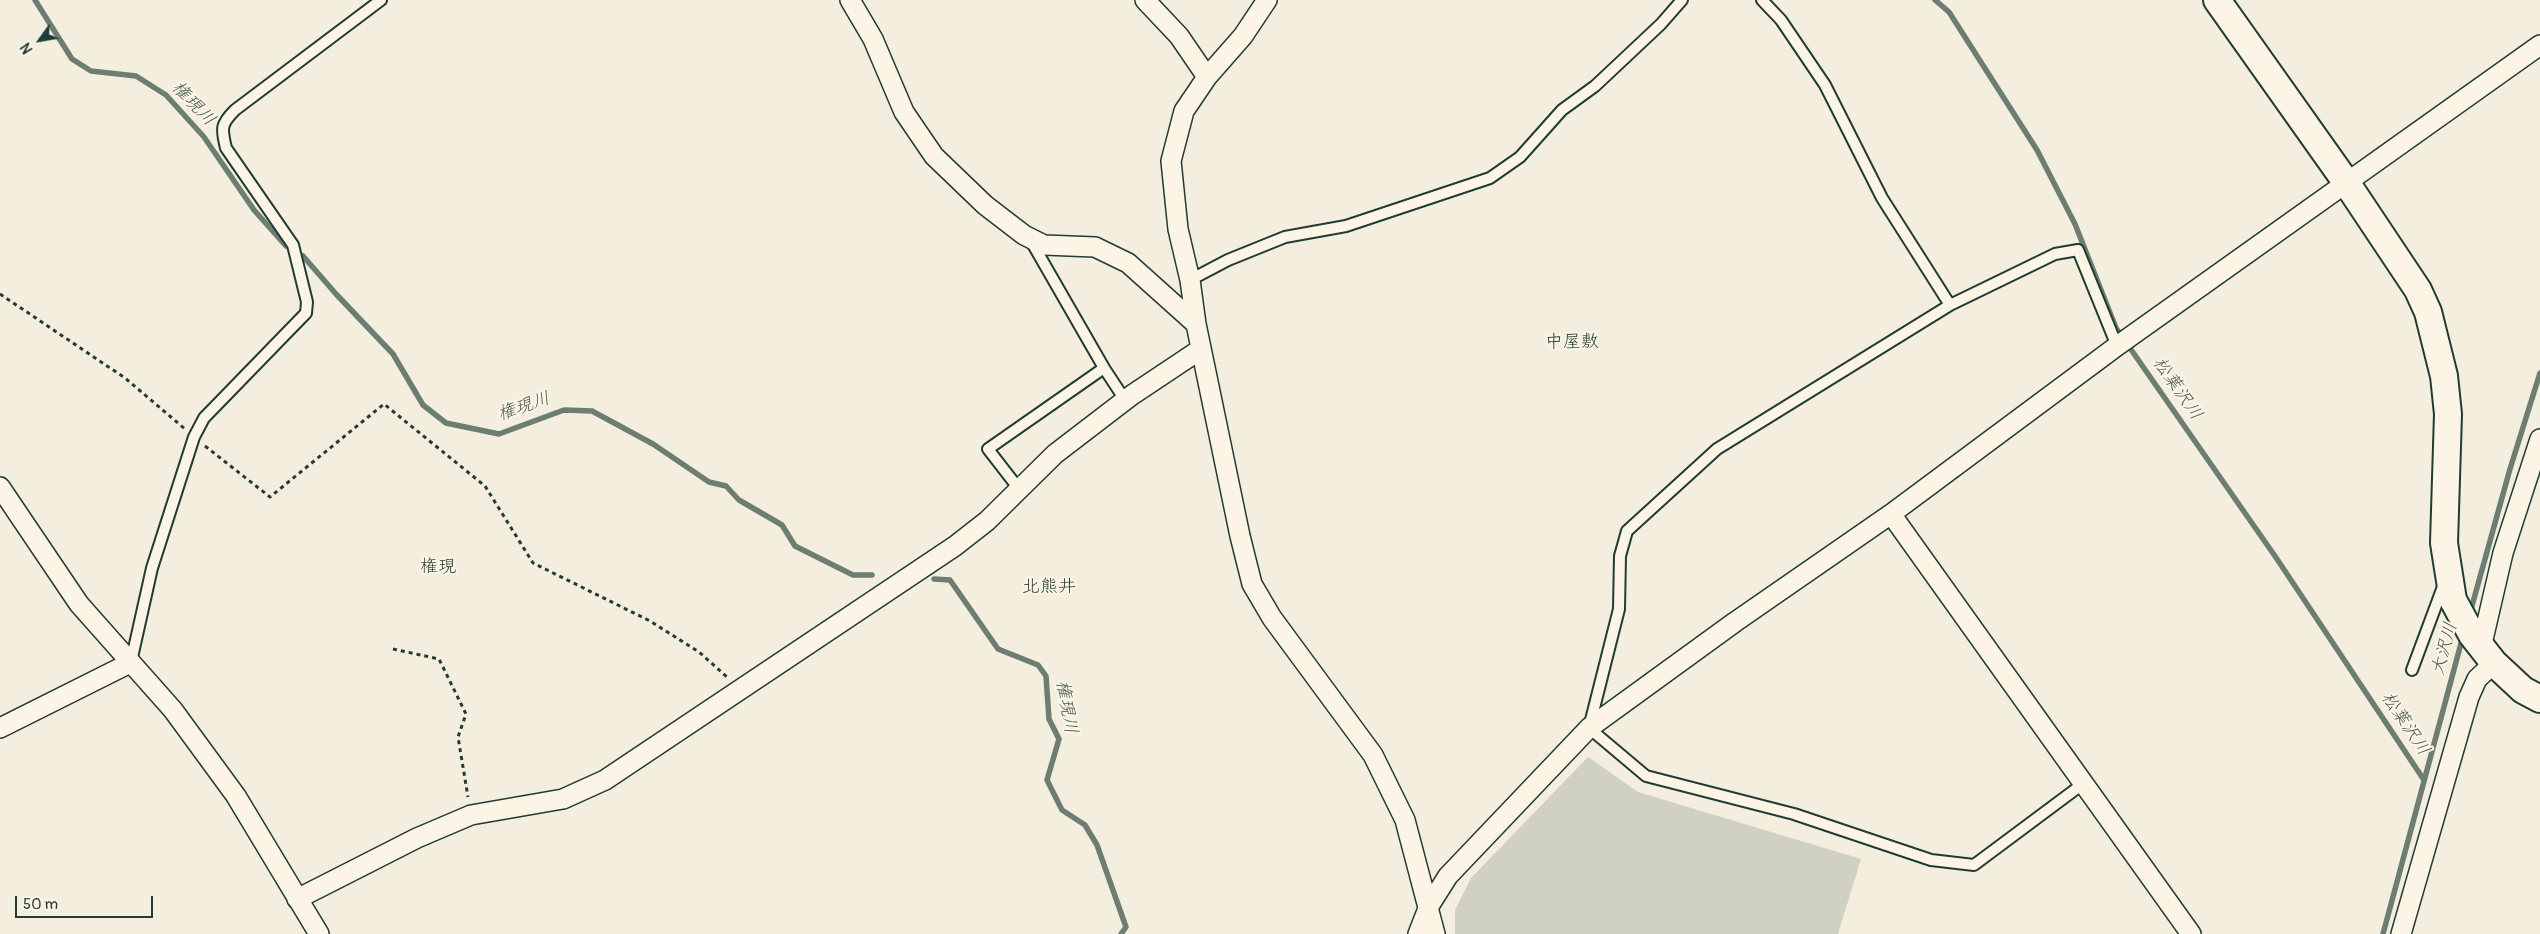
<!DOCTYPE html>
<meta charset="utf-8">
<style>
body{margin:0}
#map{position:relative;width:2540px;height:934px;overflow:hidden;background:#f3eede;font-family:Pangolin,sans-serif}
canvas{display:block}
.north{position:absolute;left:15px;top:15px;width:50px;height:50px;-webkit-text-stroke:4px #fcf5e5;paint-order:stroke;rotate:238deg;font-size:14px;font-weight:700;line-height:20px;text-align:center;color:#1f3d34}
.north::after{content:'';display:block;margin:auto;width:18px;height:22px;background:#1f3d34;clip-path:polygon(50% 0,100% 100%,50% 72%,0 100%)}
.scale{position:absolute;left:15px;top:896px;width:138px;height:22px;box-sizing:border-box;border:2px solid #1f3d34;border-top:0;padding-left:6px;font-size:15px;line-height:18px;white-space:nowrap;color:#1f3d34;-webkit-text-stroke:4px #fcf5e5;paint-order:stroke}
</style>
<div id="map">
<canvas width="2540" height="934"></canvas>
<div class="north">N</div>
<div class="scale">50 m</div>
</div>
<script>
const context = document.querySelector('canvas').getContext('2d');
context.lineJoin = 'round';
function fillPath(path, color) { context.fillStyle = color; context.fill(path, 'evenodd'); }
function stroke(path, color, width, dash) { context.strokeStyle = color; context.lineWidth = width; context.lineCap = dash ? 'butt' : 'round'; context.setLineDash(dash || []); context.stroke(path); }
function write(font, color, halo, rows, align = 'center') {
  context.font = font + ' Pangolin,"Klee One",sans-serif'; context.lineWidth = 4; context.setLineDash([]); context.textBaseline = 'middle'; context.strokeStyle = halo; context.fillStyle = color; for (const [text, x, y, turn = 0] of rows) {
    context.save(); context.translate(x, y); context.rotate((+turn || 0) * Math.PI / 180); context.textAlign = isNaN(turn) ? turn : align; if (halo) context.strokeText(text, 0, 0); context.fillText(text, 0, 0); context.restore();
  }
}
const green = new Path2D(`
 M1588,757L1638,792L1861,859L1838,934H1455V910L1471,878Z`);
const stream = new Path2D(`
 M35,0L72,59L91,71L136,76L166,95L204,137L254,210L286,246
 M1935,0L1949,12L2037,150L2075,224L2116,328L2277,559L2424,780
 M303,256L336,294L393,354L423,405L446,423L499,434L564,410L592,411L653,444L709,482L726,486L739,500L782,525L795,546L853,575H872
 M934,579L950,580L998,649L1038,665L1046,676L1049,719L1059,739L1047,780L1062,810L1085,825L1097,845L1126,927L1121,934
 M2470,613L2510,469L2540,373
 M2383,934L2463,636`);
const path = new Path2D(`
 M0,294L125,378L185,429
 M205,446L270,497L384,404L485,486L533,563L650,621L699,652L727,677
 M393,649L439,659L466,714L458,737L468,797`);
const lane = new Path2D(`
 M1762,0L1781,20L1825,85L1882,198L1950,305
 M1031,241L1104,368
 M1190,280L1228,260L1285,237L1346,226L1490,178L1520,157L1562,110L1595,86L1661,24L1682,0
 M1019,489L988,449L1104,368L1125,400
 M131,662L152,568L194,437L204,418L306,313L307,302L293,245L226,148C221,128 221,124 235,110L381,0
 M2412,670L2444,584
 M2084,783L1974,865L1931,860L1794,814L1646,776L1589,728L1619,609L1620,556L1627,531L1717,449L1950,305L2055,254L2078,250L2117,346`);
const street = new Path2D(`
 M850,0L873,39L904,112L934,156L985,205L1024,235L1044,245L1095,247L1128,263L1196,324
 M1145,0L1179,36L1207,77
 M1267,0L1243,36L1207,77L1184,111L1171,161L1178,229L1190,280L1196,324L1240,536L1252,584L1272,618L1373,755L1405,820L1435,934
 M0,487L79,604L173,710L236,796L319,934
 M1891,514L2191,934
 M2481,648L2503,553L2540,439
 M0,728L130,663
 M297,899L417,838L471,815L563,799L605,780L955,546L987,521L1055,454L1132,395L1201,349
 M1418,934L1429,906L1448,876L1589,728L1735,622L1891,514L2117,346L2540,45
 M2401,934L2469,697L2477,679L2494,663`);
const secondary = new Path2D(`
 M2217,0L2346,182L2418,290L2428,312L2444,376L2448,414L2444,543L2453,600L2472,635L2494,663L2523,690L2540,699`);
const waterNames = [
 ["権現川",193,104,46],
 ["松葉沢川",2177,389,55],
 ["権現川",524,407,-19],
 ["大沢川",2445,649,-75],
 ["権現川",1066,707,80],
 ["松葉沢川",2405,724,56]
];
const neighbourhoodNames = [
 ["中屋敷",1572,342],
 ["権現",438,567],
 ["北熊井",1049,587]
];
fillPath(green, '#d0d1c2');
stroke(stream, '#6c7d72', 5.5);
stroke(lane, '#1f3d34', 14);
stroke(street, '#1f3d34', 22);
stroke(secondary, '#1f3d34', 30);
stroke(path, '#1f3d34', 3, [4, 4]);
stroke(lane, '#fcf5e5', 10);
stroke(street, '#fcf5e5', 19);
stroke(secondary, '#fcf5e5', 26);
write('italic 18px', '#465d53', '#fcf5e5', waterNames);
write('18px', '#1f3d34', '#fcf5e5', neighbourhoodNames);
</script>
